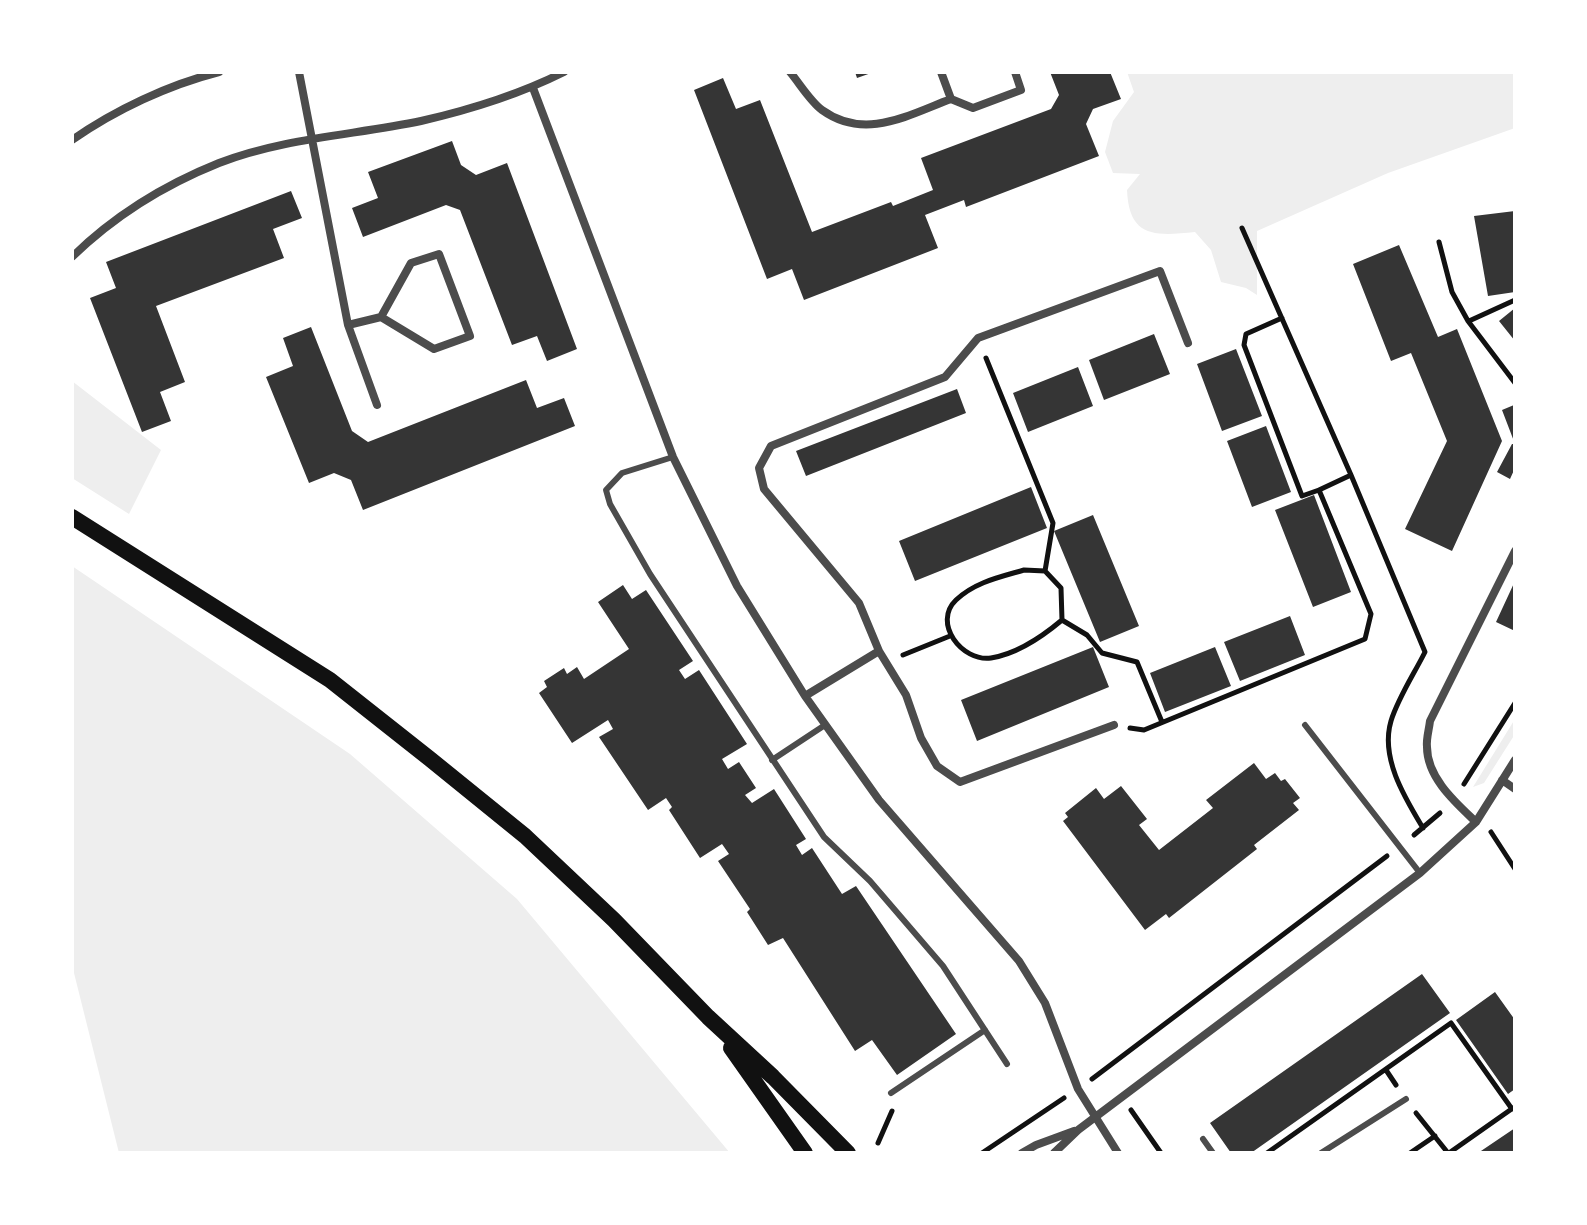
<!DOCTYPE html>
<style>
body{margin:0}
#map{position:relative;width:1587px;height:1225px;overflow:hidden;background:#fff;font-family:"PT Sans",sans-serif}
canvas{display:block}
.frame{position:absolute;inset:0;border:74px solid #fff;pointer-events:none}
</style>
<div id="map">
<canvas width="1587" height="1225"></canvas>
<div class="frame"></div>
</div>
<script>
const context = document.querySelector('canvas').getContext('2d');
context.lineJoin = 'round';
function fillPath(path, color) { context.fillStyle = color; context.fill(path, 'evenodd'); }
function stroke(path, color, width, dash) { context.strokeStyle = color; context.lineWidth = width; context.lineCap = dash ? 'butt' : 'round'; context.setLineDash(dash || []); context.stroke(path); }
const green = new Path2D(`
 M1127,72H1515V128L1388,173L1257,231V295L1246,288L1221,282L1211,250L1195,232C1155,236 1129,238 1127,190L1140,174L1113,173L1105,152L1113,121L1134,92Z
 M72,381L161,450L129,514L72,478Z
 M72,566L350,754L517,899L730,1153H119L72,965Z
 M1515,719V734L1484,783L1473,787Z`);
const building = new Path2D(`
 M855,72H874L857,78Z
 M1050,72H1110L1121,99L1093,109L1086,124L1099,156L966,207L964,200L925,215L938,248L804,300L792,269L767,279L694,90L723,78L736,109L760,100L812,232L891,202L893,206L933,190L921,158L1051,109L1059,95Z
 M452,141L461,165L476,175L507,163L577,349L547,361L537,336L512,345L460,210L446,205L363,237L352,208L378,198L368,172Z
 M291,191L302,218L273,229L284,258L156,306L185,382L160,392L171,421L142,432L90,298L116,288L106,262Z
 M1515,211V292L1488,296L1474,216Z
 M1399,245L1438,337L1457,329L1502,441L1452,551L1405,529L1447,441L1411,353L1391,361L1353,264Z
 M1515,308V341L1499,321Z
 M311,327L352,431L368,442L526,380L537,408L564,398L575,426L363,510L351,480L334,473L309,483L266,377L293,366L283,338Z
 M1154,334L1170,374L1104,400L1089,360Z
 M1236,349L1262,416L1222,431L1197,364Z
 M1078,367L1093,406L1028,432L1013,393Z
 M957,389L966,413L806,476L796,451Z
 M1514,405L1515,408V444L1502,410Z
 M1266,426L1291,492L1252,507L1227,441Z
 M1512,444H1515V468L1510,479L1497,472Z
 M1031,487L1047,528L915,581L899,541Z
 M1314,495L1351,592L1313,607L1275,510Z
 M1093,515L1139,626L1100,642L1054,531Z
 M1515,581V631L1496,622Z
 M623,585L632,599L646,590L693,661L679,670L685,679L699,670L747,744L722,759L728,769L739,762L756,788L745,795L752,803L774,789L806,839L796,845L802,855L812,848L842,894L856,886L956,1034L897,1075L872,1040L855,1051L783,938L768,945L747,912L750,909L718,861L729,854L722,844L700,858L669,810L672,807L666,798L648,810L599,737L613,729L608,720L572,743L539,693L547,687L544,681L564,668L567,674L577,667L584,679L629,649L598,602Z
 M1290,616L1305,655L1240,681L1224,642Z
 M1093,647L1109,687L977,741L961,700Z
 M1215,647L1231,686L1165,712L1150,673Z
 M1254,763L1266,779L1275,773L1281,781L1285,779L1300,798L1293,803L1299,810L1254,845L1257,849L1169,918L1166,914L1145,930L1063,821L1068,817L1065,813L1096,788L1104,799L1121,786L1147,819L1139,825L1159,850L1213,808L1206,800Z
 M1422,974L1450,1013L1251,1153H1231L1210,1123Z
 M1495,992L1515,1020V1089L1508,1094L1456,1020Z
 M1515,1128V1153H1478Z`);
const path = new Path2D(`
 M1242,228L1351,475L1425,652C1414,674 1398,698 1391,721C1380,758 1405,798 1423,828
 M1439,242L1452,292L1468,321L1515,383
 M1282,318L1246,334L1244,345L1302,496L1319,490
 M1469,321L1515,300
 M986,358L1053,523L1045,571
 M1024,570L1045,571L1061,588L1062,620C1043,636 1016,654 991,658C962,662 932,623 956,600C975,582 1000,577 1024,570Z
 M1062,620L1087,635L1102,653L1137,662L1162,722
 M903,655L950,636
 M1130,728L1144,730L1365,639L1371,614L1319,490L1351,475
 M1464,784L1515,703
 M1491,832L1515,869
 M1414,835L1440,813
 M1386,1070L1396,1085
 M1092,1079L1387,856
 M1131,1110L1161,1153
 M1416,1113L1448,1153
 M878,1143L892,1111
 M982,1153L1064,1098
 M1267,1153L1451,1023L1512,1109
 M1410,1153L1435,1136
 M1449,1153L1513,1108`);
const service = new Path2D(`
 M673,457L622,473L606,490L610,504L650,574L824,837L870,881L943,966L1007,1064
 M1305,725L1420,873
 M772,760L825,725
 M891,1093L985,1030
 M1203,1139L1213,1153
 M1321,1153L1406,1099`);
const minor = new Path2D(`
 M299,72L348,325L377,405
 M790,72C800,84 810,101 822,110C865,141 908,115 951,99L973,108L1021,90L1015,72
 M941,72L951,99
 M533,88L673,457L737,586L805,696L879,800L1019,961L1045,1003L1078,1089L1118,1153
 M72,140C115,110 168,85 219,72
 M72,257C114,216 164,185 219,163C284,138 354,135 421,121C469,110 520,94 564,72
 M348,325L381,317L434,349L470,336L439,254L411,263L381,317
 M879,651L859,603L764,489L759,468L771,446L945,377L978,338L1160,271L1188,343
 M805,696L879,651L906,695L921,738L937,766L960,782L1114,725
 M1502,780L1515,789
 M1476,822C1456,803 1427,778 1427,747C1426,739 1429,730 1430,721L1515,551
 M1022,1153L1036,1145L1074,1131
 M1054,1153L1078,1130L1420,873L1476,822L1515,760`);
const secondary = new Path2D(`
 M72,517L330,680L430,759L525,836L614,920L708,1017L773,1077L848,1153
 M731,1048L805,1153`);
fillPath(green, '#eee');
fillPath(building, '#353535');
stroke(path, '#111', 5);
stroke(service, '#4c4c4c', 6);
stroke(minor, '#4c4c4c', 8);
stroke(secondary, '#111', 16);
</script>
